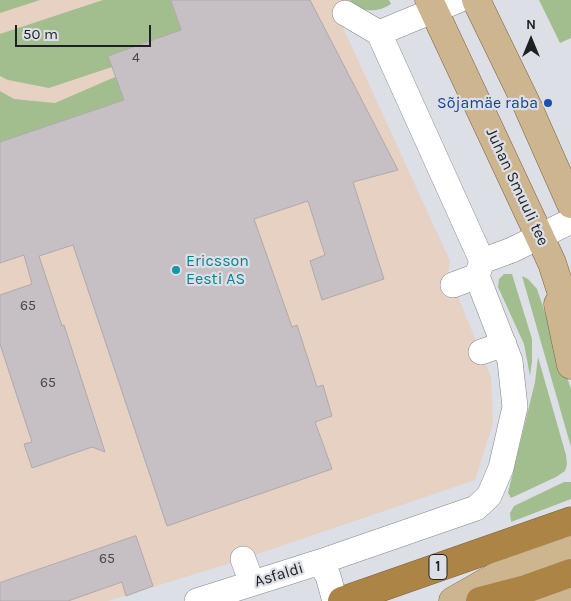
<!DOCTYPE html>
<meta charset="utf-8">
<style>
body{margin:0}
#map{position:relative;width:571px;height:601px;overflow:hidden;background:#dcdfe6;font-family:Karla,sans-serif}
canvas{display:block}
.north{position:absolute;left:506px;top:15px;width:50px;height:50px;-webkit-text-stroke:4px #dcdfe6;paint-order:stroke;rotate:0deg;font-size:14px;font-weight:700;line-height:20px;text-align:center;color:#1f2022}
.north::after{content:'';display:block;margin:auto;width:18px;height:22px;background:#1f2022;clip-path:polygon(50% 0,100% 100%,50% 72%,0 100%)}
.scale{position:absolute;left:15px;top:25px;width:136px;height:22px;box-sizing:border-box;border:2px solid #1f2022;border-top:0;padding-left:6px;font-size:15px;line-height:18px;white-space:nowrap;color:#1f2022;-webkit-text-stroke:4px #dcdfe6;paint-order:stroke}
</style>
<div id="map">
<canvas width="571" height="601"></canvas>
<div class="north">N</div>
<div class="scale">50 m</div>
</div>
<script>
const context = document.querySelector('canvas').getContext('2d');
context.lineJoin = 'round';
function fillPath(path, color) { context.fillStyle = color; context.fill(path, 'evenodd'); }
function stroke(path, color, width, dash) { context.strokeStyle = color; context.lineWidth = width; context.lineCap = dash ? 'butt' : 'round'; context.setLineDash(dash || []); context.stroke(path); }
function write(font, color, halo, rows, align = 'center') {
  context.font = font + ' Karla,sans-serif'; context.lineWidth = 4.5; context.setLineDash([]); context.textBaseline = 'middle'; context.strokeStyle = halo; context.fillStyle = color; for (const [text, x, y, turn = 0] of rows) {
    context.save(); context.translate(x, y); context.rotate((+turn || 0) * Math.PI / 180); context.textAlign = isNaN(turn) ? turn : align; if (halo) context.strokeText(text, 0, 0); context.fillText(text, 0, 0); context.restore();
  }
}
const industrial = new Path2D(`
 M0,0H350L352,6L339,19L450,261L448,273L491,377L493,423L475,480L243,559L108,601H0Z`);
const green = new Path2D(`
 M0,0H40L0,13Z
 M103,0H171L196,75L0,144V91L14,99L55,103L115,77L165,59L157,38L108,56L112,67L49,88L8,80L0,76V34Z
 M350,0H389L391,4C378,13 360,13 350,0Z
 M539,0H571V38L560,43Z
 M504,274H512L532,339V361L530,376L524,344L498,287L499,279Z
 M522,276L528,279L537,289L571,389V447Z
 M538,357L566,455L567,464L565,471L556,477L511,498L508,493L535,382Z
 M564,482H571V499L511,522L510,513L514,506Z`);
const building = new Path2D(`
 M171,0H310L398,170L353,182L384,279L322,300L310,261L325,255L308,201L254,219L292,327L297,325L317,387L323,385L332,416L315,422L332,469L167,526L73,245L39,256L62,326L64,325L105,452L92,447L32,468L24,444L32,442L0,344V295L32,284L24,255L0,263V142L124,100L108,56L181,30Z
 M136,536L153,586L126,596L122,582L68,601H0V583Z`);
const minor = new Path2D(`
 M459,0L379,33L482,261
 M345,13L379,33
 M453,285L477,276
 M481,352L504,344
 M243,559L252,583
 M320,562L476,508L489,496L501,468L515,407L510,361L477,276L482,261L512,250L571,221
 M197,601L320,562L328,576L335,601`);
const major = new Path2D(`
 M429,0L552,263L571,322
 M476,0L528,107L571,204
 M558,304L571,365
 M453,601L504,572L571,549
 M537,601L571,591`);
const highway = new Path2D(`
 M342,601L571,521
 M480,601L526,589L571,573`);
const markers = [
 [548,103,5,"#1a4fb4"],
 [176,270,5,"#0f9aa8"]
];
const numberNames = [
 ["4",136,58],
 ["65",28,306],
 ["65",48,383],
 ["65",107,559]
];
const shields = [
 [438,567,18]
];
const shieldNames = [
 ["1",438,567]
];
const transitNames = [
 ["Sõjamäe raba",538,103]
];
const streetNames = [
 ["Juhan Smuuli tee",517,187,65],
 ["Asfaldi",279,575,-17]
];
const cultureNames = [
 ["Ericsson",186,261],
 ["Eesti AS",186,279]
];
fillPath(industrial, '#e6d1c3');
fillPath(green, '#a3be8e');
fillPath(building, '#c6bfc3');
stroke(building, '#b0a9ad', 1);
stroke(minor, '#83868b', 26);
stroke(major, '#7b6139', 29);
stroke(highway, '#7b6139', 29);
stroke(minor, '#fff', 25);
stroke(major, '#cdb590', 28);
stroke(highway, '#ac8446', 28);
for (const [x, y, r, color] of markers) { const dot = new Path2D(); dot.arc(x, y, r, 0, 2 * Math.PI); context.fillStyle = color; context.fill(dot); stroke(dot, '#dcdfe6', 2); }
write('14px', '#49484a', null, numberNames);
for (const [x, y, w] of shields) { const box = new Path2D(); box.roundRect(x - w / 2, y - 12.5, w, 25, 4); context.fillStyle = '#dcdfe6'; context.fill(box); stroke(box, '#1f2022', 1); }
write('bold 15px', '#1f2022', null, shieldNames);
write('16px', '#164399', '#dcdfe6', transitNames, 'right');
write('16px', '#1f2022', '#dcdfe6', streetNames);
write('16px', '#0d838f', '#dcdfe6', cultureNames, 'left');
</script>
